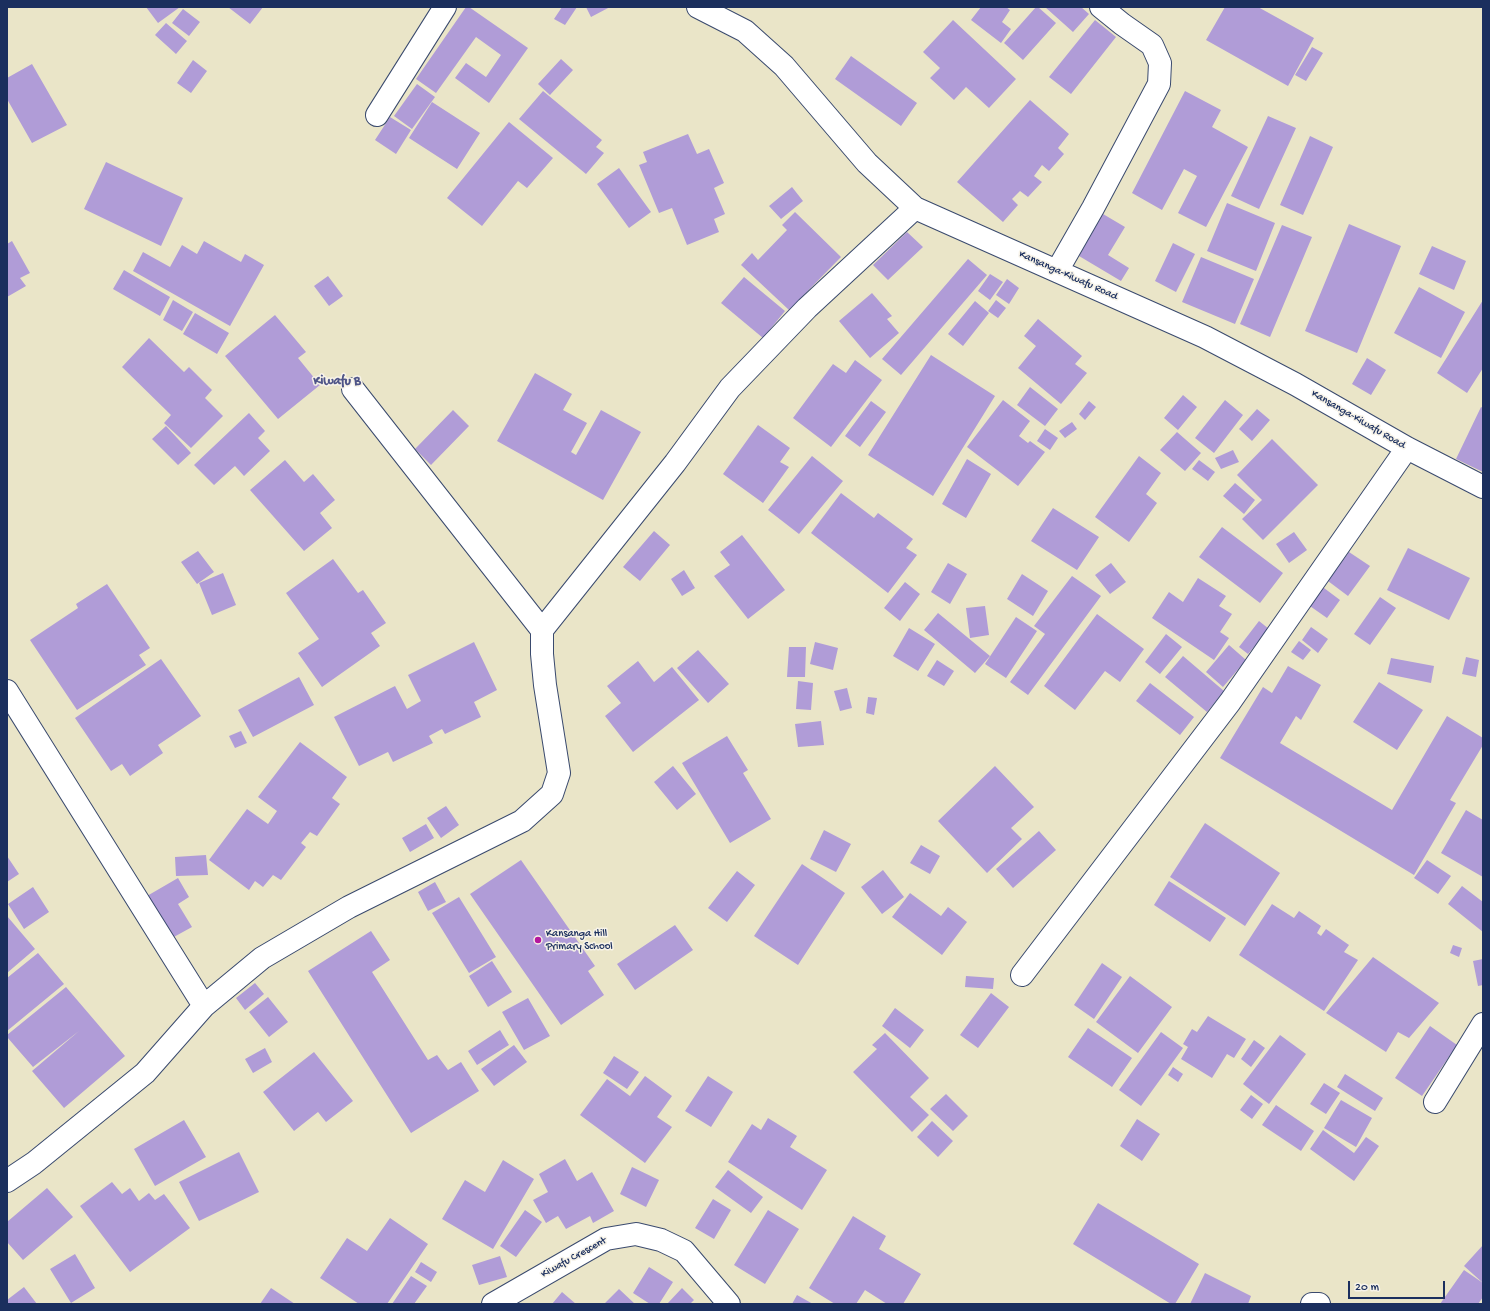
<!DOCTYPE html>
<style>
body{margin:0}
#map{position:relative;width:1490px;height:1311px;overflow:hidden;background:#eae5c8;font-family:"Gochi Hand",sans-serif}
canvas{display:block}
.frame{position:absolute;inset:0;border:8px solid #1b2f5e;pointer-events:none}
.scale{position:absolute;left:1348px;top:1281px;width:97px;height:18px;box-sizing:border-box;border:2px solid #1b2f5e;border-top:0;padding-left:5px;font-size:12px;line-height:14px;white-space:nowrap;color:#1b2f5e;-webkit-text-stroke:3px #f7f3e8;paint-order:stroke}
</style>
<div id="map">
<canvas width="1490" height="1311"></canvas>
<div class="frame"></div>
<div class="scale">20 m</div>
</div>
<script>
const context = document.querySelector('canvas').getContext('2d');
context.lineJoin = 'round';
function fillPath(path, color) { context.fillStyle = color; context.fill(path, 'evenodd'); }
function stroke(path, color, width, dash) { context.strokeStyle = color; context.lineWidth = width; context.lineCap = dash ? 'butt' : 'round'; context.setLineDash(dash || []); context.stroke(path); }
function write(font, color, halo, rows, align = 'center') {
  context.font = font + ' "Gochi Hand",sans-serif'; context.lineWidth = 3; context.setLineDash([]); context.textBaseline = 'middle'; context.strokeStyle = halo; context.fillStyle = color; for (const [text, x, y, turn = 0] of rows) {
    context.save(); context.translate(x, y); context.rotate((+turn || 0) * Math.PI / 180); context.textAlign = isNaN(turn) ? turn : align; if (halo) context.strokeText(text, 0, 0); context.fillText(text, 0, 0); context.restore();
  }
}
const building = new Path2D(`
 M146,7H180L158,23Z
 M228,7H263L250,24Z
 M466,7H469L528,48L489,103L455,78L466,63L486,77L501,55L476,37L436,93L416,79Z
 M562,7H577L565,25L554,19Z
 M586,7H610L591,17Z
 M981,7H1006L1010,10L1002,22L1011,29L1001,43L971,20Z
 M1036,7H1038L1056,23L1023,60L1004,43Z
 M1045,7H1081L1089,14L1073,32Z
 M1225,7H1258L1314,38L1288,86L1206,40Z
 M183,9L200,22L189,36L172,23Z
 M953,20L1016,79L989,108L966,87L954,100L930,78L940,68L923,52Z
 M1095,20L1116,37L1071,94L1049,77Z
 M166,23L187,41L176,54L155,35Z
 M1312,47L1323,53L1306,81L1295,75Z
 M851,56L917,103L901,126L835,79Z
 M561,59L573,70L550,95L538,84Z
 M193,60L207,71L191,93L177,83Z
 M32,64L67,125L32,143L7,99V78Z
 M417,84L435,97L412,129L394,116Z
 M543,91L602,140L596,147L604,153L586,174L519,119Z
 M1185,91L1221,110L1212,127L1248,147L1206,227L1178,213L1197,176L1184,169L1162,210L1132,193Z
 M1030,100L1069,134L1058,148L1064,154L1049,171L1042,165L1034,176L1042,182L1028,197L1020,191L1012,199L1018,205L1003,222L957,182Z
 M432,102L480,133L457,169L409,138Z
 M1268,116L1296,128L1259,209L1231,196Z
 M390,117L411,130L396,154L375,140Z
 M509,122L553,158L527,188L518,181L482,226L447,198Z
 M688,134L697,154L709,149L724,183L714,188L725,214L714,219L719,232L687,245L672,208L659,213L639,165L647,162L643,152Z
 M1310,136L1333,147L1303,215L1280,205Z
 M106,162L183,198L161,246L84,209Z
 M619,168L651,212L629,228L597,184Z
 M792,187L803,201L781,219L769,206Z
 M1227,203L1275,223L1256,271L1207,251Z
 M795,212L841,257L789,310L741,265L752,253L758,260L787,230L782,225Z
 M1103,214L1125,227L1108,255L1129,268L1121,281L1079,256Z
 M1349,224L1401,246L1357,353L1305,331Z
 M1282,225L1312,237L1270,337L1240,324Z
 M907,232L923,247L888,280L873,265Z
 M12,241L30,273L20,278L26,286L7,297V244Z
 M204,241L241,262L245,254L264,265L230,326L133,271L143,252L170,267L182,245L197,254Z
 M1173,243L1195,254L1176,292L1155,281Z
 M1432,246L1466,261L1454,290L1419,274Z
 M1201,257L1254,279L1235,324L1182,302Z
 M968,259L987,275L901,375L882,359Z
 M124,270L170,297L160,316L113,289Z
 M990,274L1003,282L990,300L978,291Z
 M328,276L343,296L329,306L314,286Z
 M744,277L785,311L763,338L721,303Z
 M1007,279L1019,288L1009,304L996,295Z
 M1419,287L1465,312L1441,358L1394,333Z
 M872,293L892,316L887,319L899,333L870,358L839,321Z
 M173,300L193,312L182,331L163,320Z
 M996,300L1006,308L998,318L988,311Z
 M1483,300V368L1467,393L1437,373Z
 M975,301L989,313L963,346L948,334Z
 M195,313L229,333L217,354L183,334Z
 M275,315L306,352L298,358L320,385L278,419L225,356Z
 M1038,319L1082,356L1075,364L1087,373L1061,404L1018,368L1036,346L1024,336Z
 M149,338L184,372L189,367L212,390L205,398L223,416L191,448L164,423L171,415L122,367Z
 M931,355L995,396L933,496L868,455Z
 M1367,358L1386,370L1371,395L1352,384Z
 M855,360L882,380L831,447L793,418L833,364L846,373Z
 M535,373L572,394L563,410L587,423L571,452L576,455L601,410L641,432L603,500L497,441Z
 M1030,387L1058,409L1045,426L1017,405Z
 M1183,395L1197,407L1178,430L1164,418Z
 M1003,400L1030,421L1019,436L1028,443L1030,441L1045,452L1018,486L967,447Z
 M1225,400L1243,415L1214,453L1195,438Z
 M871,401L886,412L860,447L845,436Z
 M1089,401L1096,407L1085,420L1079,414Z
 M1481,407L1483,408V472L1456,459Z
 M1257,409L1270,420L1252,441L1239,429Z
 M453,410L469,426L431,465L415,449Z
 M249,413L265,431L258,438L270,451L244,476L235,466L214,485L194,465Z
 M1072,422L1077,429L1065,438L1059,431Z
 M758,425L790,448L780,462L789,467L763,503L723,474Z
 M166,426L191,453L178,465L152,439Z
 M1045,429L1058,438L1050,450L1037,441Z
 M1177,432L1201,453L1185,471L1160,450Z
 M1272,439L1318,485L1263,540L1242,519L1262,500L1237,475Z
 M1233,450L1239,462L1221,469L1215,458Z
 M812,456L843,481L799,534L768,510Z
 M1139,456L1161,473L1146,494L1157,503L1129,542L1095,517Z
 M967,459L991,474L966,518L942,504Z
 M285,460L304,482L313,474L335,500L320,513L332,528L304,551L250,490Z
 M1199,460L1215,472L1208,481L1192,469Z
 M1235,483L1255,500L1244,514L1223,496Z
 M841,493L874,518L878,513L913,539L906,548L917,555L888,593L811,533Z
 M1053,508L1099,537L1077,570L1031,541Z
 M1222,527L1283,573L1260,603L1199,557Z
 M654,531L670,545L640,581L623,567Z
 M1294,532L1307,550L1289,563L1276,544Z
 M742,535L785,590L748,619L714,576L730,565L720,552Z
 M1408,548L1470,578L1449,620L1387,590Z
 M198,551L214,572L197,584L181,562Z
 M1349,552L1370,566L1348,596L1328,581Z
 M333,559L358,593L363,590L386,623L371,633L380,646L322,687L298,653L319,639L286,593Z
 M948,563L967,574L950,604L931,592Z
 M1111,563L1126,582L1110,594L1095,575Z
 M684,570L695,588L682,596L671,579Z
 M223,573L236,605L212,615L199,583Z
 M1022,574L1048,591L1033,616L1007,599Z
 M1072,576L1101,596L1028,695L1010,682L1045,634L1034,626Z
 M1198,578L1226,596L1219,606L1232,614L1220,632L1229,638L1214,660L1152,618L1169,592L1183,602Z
 M905,582L920,594L900,621L884,608Z
 M107,584L150,648L139,655L146,665L77,710L30,640L78,608L76,604Z
 M1320,585L1340,600L1327,618L1307,604Z
 M1380,597L1396,608L1370,645L1354,634Z
 M985,606L989,635L970,638L966,608Z
 M938,613L990,656L975,673L924,630Z
 M1097,614L1144,649L1120,682L1105,671L1075,710L1044,686Z
 M1016,617L1037,631L1006,678L985,664Z
 M1259,621L1269,629L1248,654L1239,647Z
 M1311,627L1328,639L1318,653L1302,640Z
 M909,628L935,644L918,671L893,656Z
 M1166,634L1182,647L1160,674L1145,662Z
 M1299,641L1311,650L1303,660L1291,652Z
 M474,642L497,690L474,702L481,717L445,734L442,729L429,736L433,743L393,762L388,752L359,766L334,717L395,686L407,709L421,701L408,675Z
 M815,642L838,648L833,670L810,664Z
 M1229,645L1246,660L1223,687L1206,672Z
 M789,647H806L805,677H787Z
 M698,650L729,684L708,703L677,668Z
 M1183,656L1224,691L1207,712L1165,677Z
 M1466,657L1479,660L1476,677L1462,674Z
 M1391,658L1434,666L1431,683L1387,674Z
 M161,659L201,716L158,745L163,753L130,776L122,764L111,771L75,718Z
 M937,660L954,671L944,686L927,676Z
 M638,661L654,682L672,667L699,700L633,752L605,716L621,703L607,686Z
 M1288,666L1321,685L1301,720L1296,716L1280,743L1392,810L1447,716L1483,738V745L1450,800L1456,803L1414,875L1220,758L1263,687L1272,693Z
 M299,677L314,705L253,737L238,710Z
 M798,681L813,683L811,710L796,709Z
 M1379,682L1423,710L1397,750L1353,722Z
 M1150,683L1194,717L1180,735L1136,701Z
 M847,688L852,708L840,711L834,691Z
 M868,697L877,698L874,715L866,713Z
 M821,721L824,745L798,747L795,724Z
 M241,731L247,743L235,748L229,736Z
 M727,736L748,770L743,773L771,819L730,843L682,763Z
 M300,742L347,777L332,798L340,804L317,836L310,832L301,843L306,847L281,880L273,875L263,887L255,881L249,890L209,860L247,809L268,824L277,811L258,797Z
 M673,766L696,794L677,810L654,782Z
 M995,766L1034,807L1011,828L1022,839L987,873L938,821Z
 M446,806L459,825L441,838L427,818Z
 M1466,810L1483,820V877L1441,853Z
 M1205,823L1280,873L1245,926L1170,877Z
 M426,824L434,838L410,852L402,838Z
 M824,830L851,844L836,872L810,859Z
 M1039,831L1056,850L1013,888L996,869Z
 M921,845L940,856L930,874L910,863Z
 M206,855L208,875L176,876L175,857Z
 M7,856L19,874L7,882Z
 M521,860L595,966L588,971L604,995L561,1025L470,894Z
 M1427,860L1451,876L1438,894L1414,878Z
 M802,864L845,893L798,965L754,936Z
 M883,870L904,897L882,914L861,887Z
 M737,871L755,885L727,922L708,908Z
 M178,878L189,897L178,904L192,927L172,938L147,896Z
 M1169,881L1226,918L1210,942L1154,905Z
 M435,882L446,902L428,911L418,892Z
 M1462,886L1483,902V932L1448,904Z
 M33,887L49,912L24,929L8,904Z
 M910,893L941,916L948,907L967,922L942,955L892,917Z
 M459,897L496,957L469,973L432,913Z
 M1272,904L1294,918L1299,911L1321,926L1317,933L1321,936L1326,929L1349,945L1344,952L1358,960L1324,1011L1239,955Z
 M7,916L35,949L7,973Z
 M675,925L693,950L635,990L617,964Z
 M371,931L390,960L372,972L428,1060L437,1055L448,1070L461,1062L479,1091L411,1133L308,971Z
 M1453,945L1462,948L1459,957L1450,953Z
 M38,953L64,984L7,1031V978Z
 M1373,957L1439,1003L1409,1038L1398,1032L1386,1052L1326,1013Z
 M1483,959V985L1478,986L1473,961Z
 M492,961L512,992L488,1007L469,976Z
 M1102,963L1122,977L1094,1019L1074,1005Z
 M966,976L994,978L993,989L965,987Z
 M1130,976L1172,1007L1138,1053L1096,1022Z
 M255,983L264,994L245,1010L236,998Z
 M66,987L125,1056L64,1108L32,1071L79,1031L33,1067L7,1037V1035Z
 M991,993L1009,1007L978,1048L960,1035Z
 M268,997L288,1022L269,1037L249,1012Z
 M528,998L550,1036L524,1050L502,1012Z
 M895,1008L924,1030L910,1048L882,1026Z
 M1208,1016L1246,1039L1234,1058L1227,1054L1212,1078L1181,1059L1188,1047L1183,1044L1192,1029L1197,1032Z
 M1430,1026L1457,1045L1422,1096L1395,1078Z
 M1088,1028L1132,1058L1112,1087L1068,1057Z
 M500,1030L509,1045L477,1065L468,1051Z
 M1161,1032L1183,1048L1141,1106L1119,1090Z
 M885,1033L929,1078L910,1097L929,1115L912,1132L853,1072L877,1049L872,1045Z
 M1280,1035L1306,1054L1269,1104L1243,1084Z
 M1254,1040L1265,1048L1251,1067L1241,1059Z
 M514,1045L527,1062L494,1086L481,1069Z
 M265,1048L272,1062L253,1073L245,1059Z
 M314,1052L353,1101L326,1122L318,1112L294,1131L263,1092Z
 M614,1056L639,1072L627,1089L603,1073Z
 M1173,1067L1183,1074L1178,1082L1168,1075Z
 M1345,1074L1383,1098L1375,1111L1337,1087Z
 M645,1076L672,1096L657,1117L672,1127L645,1163L580,1115L607,1079L630,1096Z
 M708,1076L733,1092L711,1127L685,1111Z
 M1324,1083L1340,1093L1326,1114L1310,1104Z
 M946,1094L968,1116L953,1131L930,1109Z
 M1251,1095L1263,1104L1252,1119L1240,1110Z
 M1341,1100L1372,1118L1356,1147L1324,1128Z
 M1276,1105L1314,1131L1301,1151L1262,1125Z
 M768,1118L797,1136L790,1147L827,1170L802,1210L728,1162L752,1124L761,1130Z
 M1137,1119L1160,1134L1142,1161L1120,1146Z
 M184,1120L206,1157L155,1186L134,1149Z
 M932,1121L953,1141L938,1157L917,1137Z
 M1323,1130L1354,1153L1366,1137L1379,1146L1354,1181L1310,1149Z
 M239,1152L259,1192L199,1221L179,1182Z
 M565,1159L577,1181L592,1172L614,1211L593,1223L590,1216L566,1229L558,1216L546,1223L533,1200L548,1192L539,1174Z
 M503,1160L534,1179L493,1249L442,1219L465,1180L485,1192Z
 M632,1167L659,1180L646,1207L620,1194Z
 M728,1170L763,1197L751,1213L715,1187Z
 M112,1182L122,1194L130,1188L139,1201L149,1193L155,1200L164,1194L190,1228L130,1272L80,1206Z
 M47,1188L73,1217L23,1260L7,1242V1222Z
 M713,1199L731,1210L714,1239L695,1228Z
 M1098,1203L1199,1264L1175,1304H1171L1073,1244Z
 M525,1210L542,1222L516,1257L500,1246Z
 M768,1210L799,1229L765,1284L734,1265Z
 M853,1216L886,1236L879,1249L921,1274L903,1304H887L865,1290L856,1304H835L809,1288Z
 M390,1218L428,1244L387,1304H359L320,1278L347,1238L367,1251Z
 M1483,1245V1283L1464,1266Z
 M75,1254L95,1288L71,1303L50,1269Z
 M500,1256L507,1277L479,1285L472,1265Z
 M421,1262L437,1272L431,1282L415,1272Z
 M649,1267L673,1282L659,1304H650L633,1293Z
 M1464,1270L1483,1283V1297L1478,1304H1440Z
 M1205,1273L1251,1296L1248,1304H1190Z
 M411,1276L427,1286L414,1304H392Z
 M24,1287L37,1304H7V1300Z
 M271,1288L295,1304H260Z
 M682,1288L694,1300L690,1304H667Z
 M619,1289L635,1304H604Z
 M562,1292L576,1304H552Z
 M797,1295L813,1304H792Z`);
const minor = new Path2D(`
 M698,7L745,31L784,66L867,163L915,208L1205,337L1295,384L1407,448L1483,487
 M377,115L445,7
 M1057,271L1093,208L1159,84L1160,63L1152,45L1122,24L1101,7
 M353,389L542,630
 M7,691L204,1006
 M1022,975L1230,702L1407,448
 M1435,1102L1483,1024
 M7,1181L34,1163L145,1073L204,1006L262,958L349,907L522,821L552,794L559,773L545,685L542,654V630L675,463L730,388L807,308L915,208
 M493,1304L606,1239L636,1234L661,1240L684,1251L729,1304
 M1312,1304H1319`);
const markers = [
 [538,940,4,"#b5179e"]
];
const streetNames = [
 ["Kansanga-Kiwafu Road",1068,276,24],
 ["Kansanga-Kiwafu Road",1358,420,30],
 ["Kiwafu Crescent",574,1258,-29]
];
const poiNames = [
 ["Kansanga Hill",546,934],
 ["Primary School",546,947]
];
const quarterNames = [
 ["Kiwafu B",337,382]
];
fillPath(building, '#b09cd7');
stroke(minor, '#3a4a6e', 24);
stroke(minor, '#fff', 22);
for (const [x, y, r, color] of markers) { const dot = new Path2D(); dot.arc(x, y, r, 0, 2 * Math.PI); context.fillStyle = color; context.fill(dot); stroke(dot, '#f7f3e8', 1.5); }
write('11px', '#1b2f5e', '#f7f3e8', streetNames);
write('11px', '#1b2f5e', '#f7f3e8', poiNames, 'left');
write('bold 13px', '#4f5588', '#f7f3e8', quarterNames);
</script>
